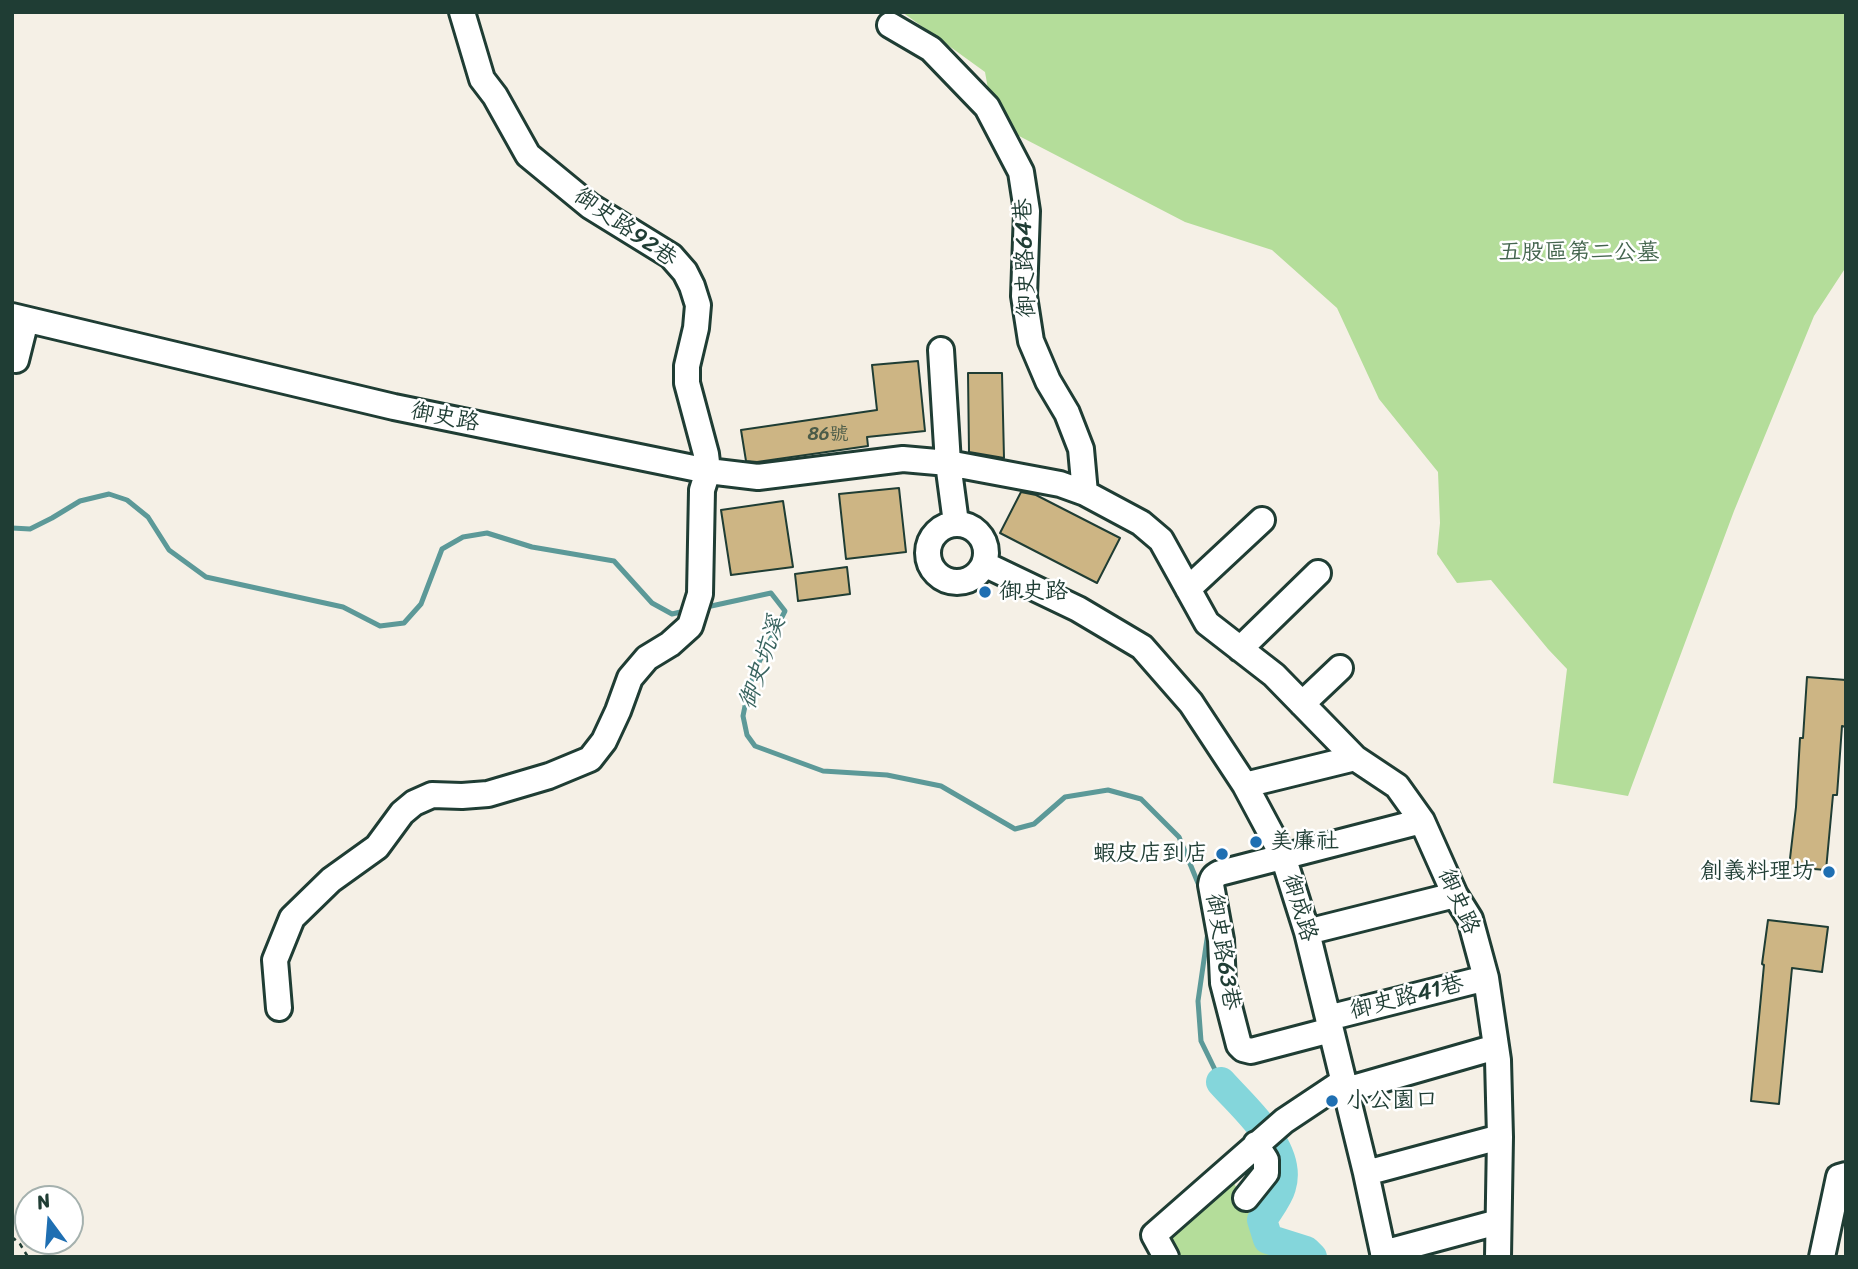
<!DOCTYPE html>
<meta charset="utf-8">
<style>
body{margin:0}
#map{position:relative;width:1858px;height:1269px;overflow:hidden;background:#f5f0e6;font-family:Sriracha,sans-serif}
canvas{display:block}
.frame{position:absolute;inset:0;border:14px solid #1f3d34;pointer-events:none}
.north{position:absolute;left:14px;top:1185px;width:70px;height:70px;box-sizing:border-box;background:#fff;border:2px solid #a5b1ae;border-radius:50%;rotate:344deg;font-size:19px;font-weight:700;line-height:28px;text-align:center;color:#1f3d34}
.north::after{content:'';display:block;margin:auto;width:24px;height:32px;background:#1f6fb2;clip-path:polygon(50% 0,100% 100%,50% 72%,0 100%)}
</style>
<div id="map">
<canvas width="1858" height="1269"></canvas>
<div class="frame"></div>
<div class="north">N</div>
</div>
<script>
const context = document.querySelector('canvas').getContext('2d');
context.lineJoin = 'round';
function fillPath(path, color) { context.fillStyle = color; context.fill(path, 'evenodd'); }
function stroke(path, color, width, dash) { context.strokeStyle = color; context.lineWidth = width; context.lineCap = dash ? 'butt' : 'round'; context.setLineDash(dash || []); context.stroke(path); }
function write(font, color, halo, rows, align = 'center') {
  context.font = font + ' Sriracha,"LXGW WenKai TC",sans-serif'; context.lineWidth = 5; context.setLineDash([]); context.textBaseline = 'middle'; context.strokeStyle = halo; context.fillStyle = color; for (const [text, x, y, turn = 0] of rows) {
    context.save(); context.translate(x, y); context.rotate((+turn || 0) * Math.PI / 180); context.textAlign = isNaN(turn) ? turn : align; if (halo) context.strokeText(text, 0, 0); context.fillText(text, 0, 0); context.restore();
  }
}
const green = new Path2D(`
 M902,12H1846V267L1814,316L1734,511L1628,796L1553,783L1567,669L1548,649L1491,580L1457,583L1437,554L1440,523L1438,472L1379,399L1337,308L1272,250L1185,222L994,123L985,72Z
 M1232,1179L1271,1256L1174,1257L1164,1237Z`);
const stream = new Path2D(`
 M12,528L30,529L52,518L80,501L109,494L127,500L148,517L169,550L206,577L343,607L380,626L404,623L421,604L442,549L463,537L487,533L532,547L614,561L652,603L672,614L685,611
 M702,608L771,593L785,611L756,668L748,691L743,716L747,735L755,746L823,771L887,775L941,786L1015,829L1034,824L1065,797L1108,790L1141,799L1179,837L1200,888
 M1208,932L1198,1001L1201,1041L1221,1082`);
const river = new Path2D(`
 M1221,1082C1244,1108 1293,1149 1281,1187C1278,1198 1268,1210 1262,1220L1268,1239L1306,1251L1312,1257`);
const building = new Path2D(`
 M918,361L925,431L867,437L868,446L757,462L746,461L741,430L877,410L872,365Z
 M968,373H1002L1004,458L969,452Z
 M899,488L906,552L846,559L839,494Z
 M1021,492L1036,495L1120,538L1097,583L1000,533Z
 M783,501L793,567L731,575L721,510Z
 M847,567L850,594L798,601L795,574Z
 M1807,677L1846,680V727L1842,726L1837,795H1833L1826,870L1789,867L1796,807L1800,738H1803Z
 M1768,920L1828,927L1822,972L1792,968L1779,1104L1751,1101L1764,965L1762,964Z`);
const path = new Path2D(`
 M12,1237L20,1244L28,1257`);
const minor = new Path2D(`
 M890,25L931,49L987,107L1021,172L1027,211L1024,296L1031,341L1048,381L1067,413L1081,449L1085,493
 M12,316L394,407L708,471L758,477L903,459L948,463L1060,484L1085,493L1141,523L1161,540L1207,623L1274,675L1355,758L1397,786L1422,821L1455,895L1470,919L1486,978L1498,1060L1500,1137L1498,1257
 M941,350L948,463L956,523
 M16,360L26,320
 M928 553a29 29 0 1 1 58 0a29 29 0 1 1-58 0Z
 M984,564L1078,609L1142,647L1191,703L1245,785L1283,856L1307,932L1366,1173L1384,1257
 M1188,589L1262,520
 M1240,649L1318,573
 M1302,704L1340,668
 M1245,785L1355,758
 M1307,932L1455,895
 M279,1008L275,960L292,918L331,880L377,847L402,813L414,803L432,795L462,796L488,794L549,776L590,759L604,741L618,711L630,678L647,658L670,644L690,626L700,594L702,490L708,471L706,454L687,383V366L696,328L698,305L692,286L685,272L671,256L590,206L528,155L495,96L482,79L462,12
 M1328,1018L1486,978
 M1331,1030L1251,1051L1243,1049L1239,1045L1223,983L1221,940L1211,885C1212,878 1214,876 1220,873L1422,821
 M1346,1090L1496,1047
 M1366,1173L1500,1137
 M1246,1198L1266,1173V1160L1256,1144
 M1383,1253L1498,1222
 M1166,1257L1154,1235L1284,1121L1344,1081
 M1822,1257L1839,1177L1846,1175`);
const markers = [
 [985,592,7,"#1f6fb2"],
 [1256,842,7,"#1f6fb2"],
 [1222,854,7,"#1f6fb2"],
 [1829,872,7,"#1f6fb2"],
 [1332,1101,7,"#1f6fb2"]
];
const numberNames = [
 ["86號",828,435]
];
const streetNames = [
 ["御史路92巷",625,228,35],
 ["御史路64巷",1026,258,-92],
 ["御史路",445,418,11],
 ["御史路",1458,902,66],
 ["御成路",1299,908,73],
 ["御史路63巷",1222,952,81],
 ["御史路41巷",1407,998,-14]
];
const parkNames = [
 ["五股區第二公墓",1579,253]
];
const poiNames = [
 ["御史路",999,592],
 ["美廉社",1270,842],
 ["蝦皮店到店",1208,854,"right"],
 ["創義料理坊",1815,872,"right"],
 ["小公園口",1346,1101]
];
const waterNames = [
 ["御史坑溪",763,663,-71]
];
fillPath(green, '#b4dd9a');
stroke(stream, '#5c9998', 5);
stroke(river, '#84d6db', 30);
fillPath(building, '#cdb584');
stroke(building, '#1f3d34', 2);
stroke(minor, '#1f3d34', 30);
stroke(path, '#1f3d34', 2.5, [5, 5]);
stroke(minor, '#fff', 24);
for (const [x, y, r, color] of markers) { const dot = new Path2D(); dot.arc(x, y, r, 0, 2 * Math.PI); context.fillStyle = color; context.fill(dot); stroke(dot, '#fff', 2.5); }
write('19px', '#4a5b48', null, numberNames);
write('23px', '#1f3d34', '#fff', streetNames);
write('23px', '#44654e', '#fff', parkNames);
write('23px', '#1f3d34', '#fff', poiNames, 'left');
write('italic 24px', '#38635e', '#fff', waterNames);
</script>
